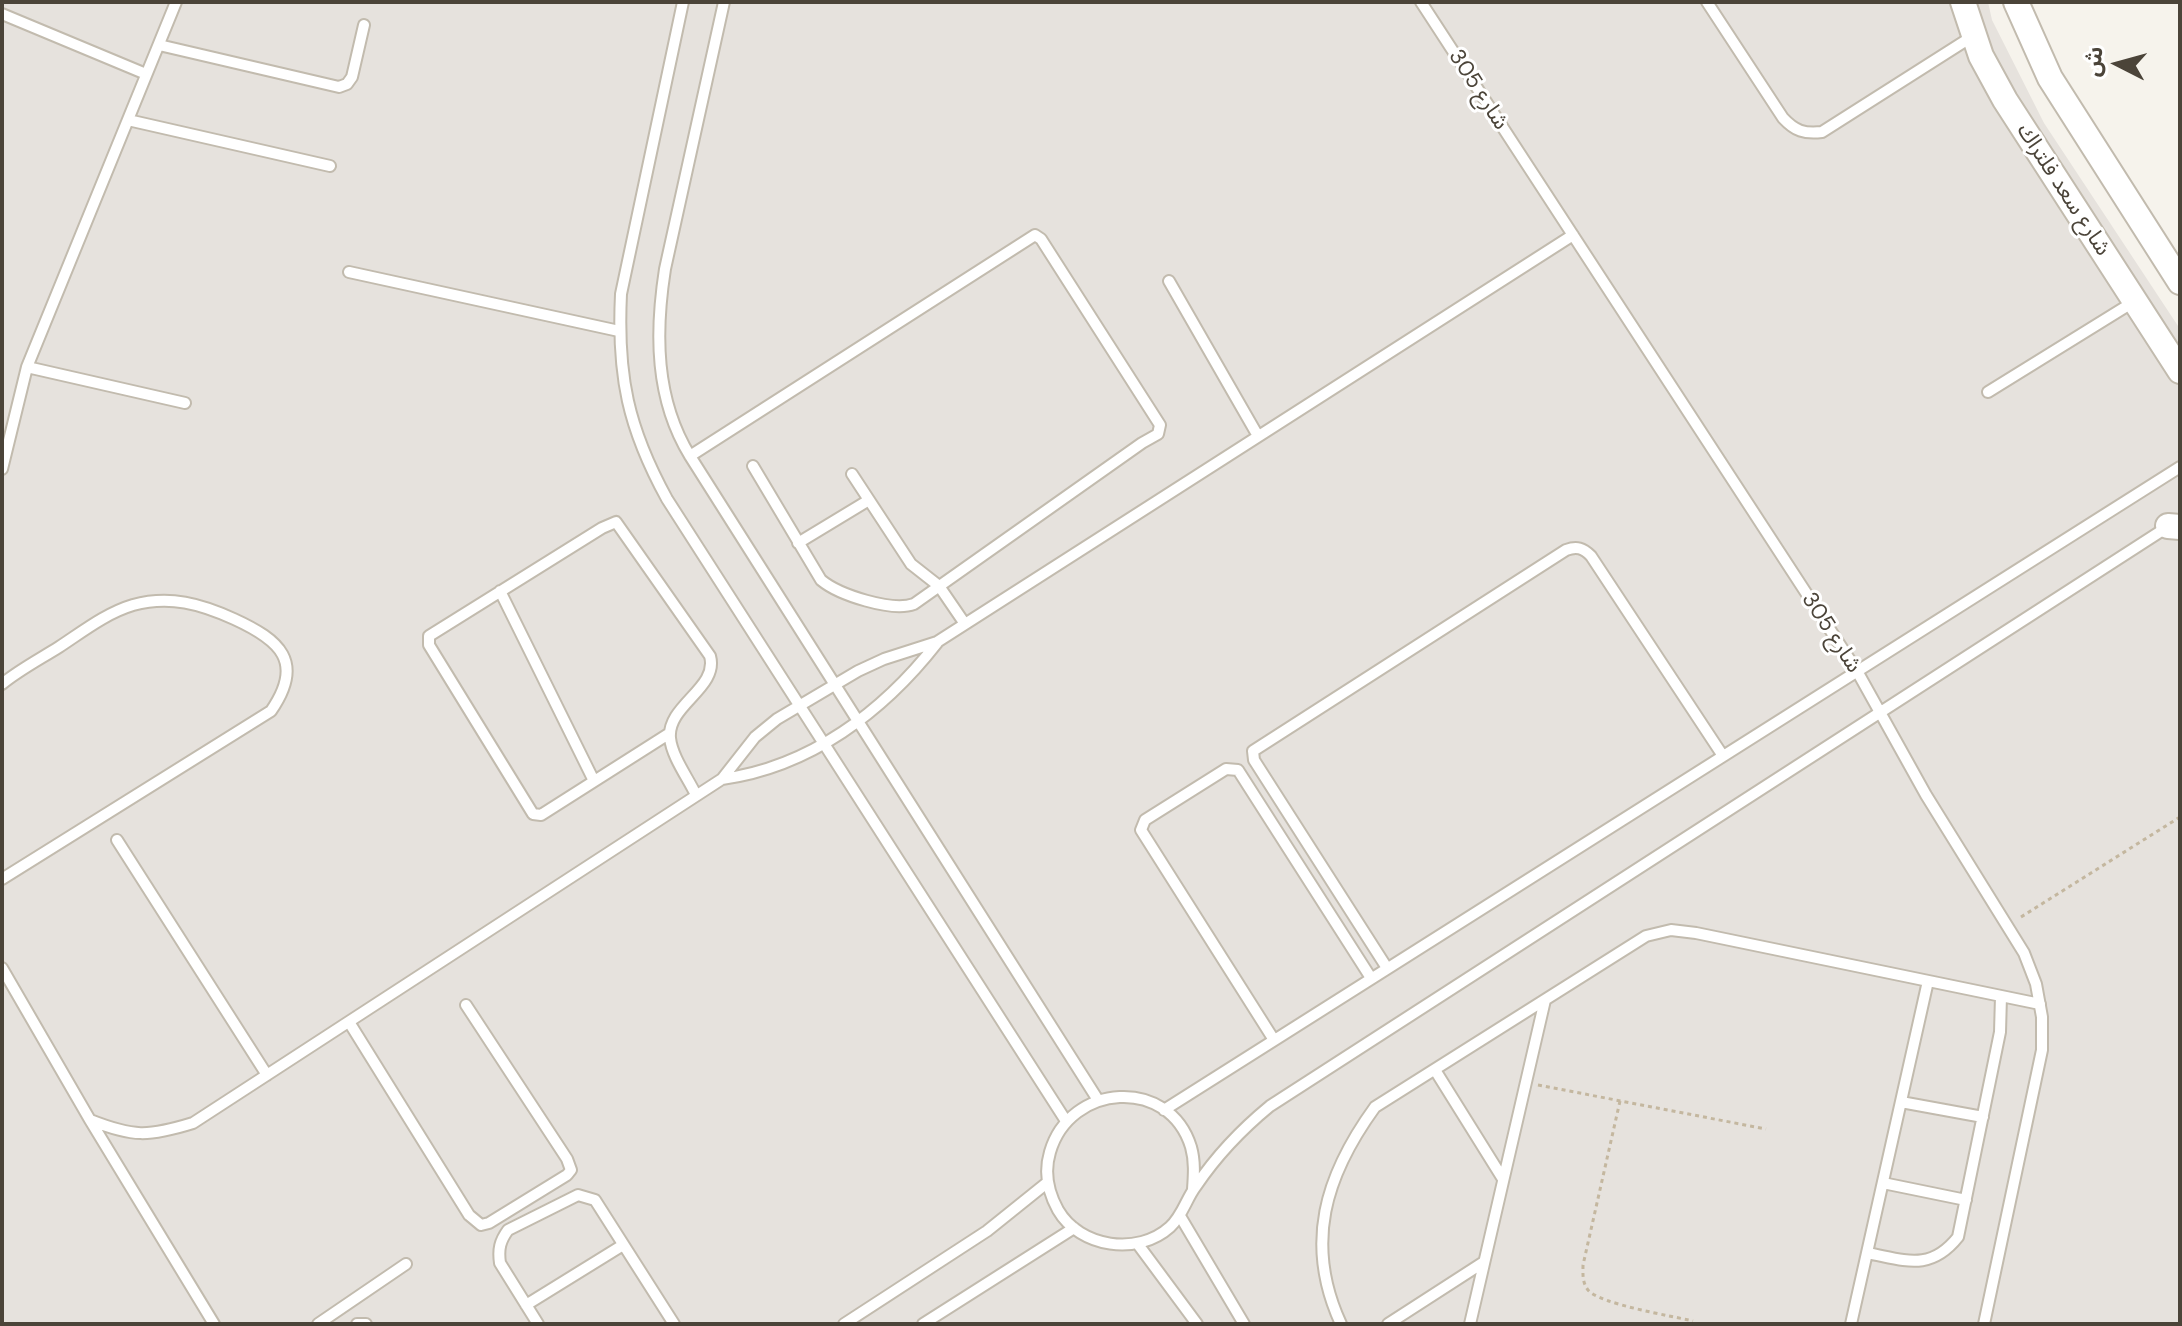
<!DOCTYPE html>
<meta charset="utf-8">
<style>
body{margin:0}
#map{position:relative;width:2182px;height:1326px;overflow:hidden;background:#f6f3ec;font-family:"DM Sans","Noto Sans Arabic",sans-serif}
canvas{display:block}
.frame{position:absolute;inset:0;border:4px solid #4b4439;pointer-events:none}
.north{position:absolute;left:2078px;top:24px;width:80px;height:80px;-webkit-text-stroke:6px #fff;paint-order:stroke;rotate:276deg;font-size:22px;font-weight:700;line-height:32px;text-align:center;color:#4b4439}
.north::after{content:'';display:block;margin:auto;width:28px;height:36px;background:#4b4439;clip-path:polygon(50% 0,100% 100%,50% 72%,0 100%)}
</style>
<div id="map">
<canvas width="2182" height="1326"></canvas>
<div class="frame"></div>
<div class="north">ش</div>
</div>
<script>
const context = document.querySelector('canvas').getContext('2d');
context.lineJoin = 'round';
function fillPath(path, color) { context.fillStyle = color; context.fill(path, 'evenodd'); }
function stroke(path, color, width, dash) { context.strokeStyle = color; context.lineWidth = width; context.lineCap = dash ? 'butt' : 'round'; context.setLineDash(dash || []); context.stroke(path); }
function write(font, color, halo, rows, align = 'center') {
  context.font = font + ' "DM Sans","Noto Sans Arabic",sans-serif'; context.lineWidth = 6; context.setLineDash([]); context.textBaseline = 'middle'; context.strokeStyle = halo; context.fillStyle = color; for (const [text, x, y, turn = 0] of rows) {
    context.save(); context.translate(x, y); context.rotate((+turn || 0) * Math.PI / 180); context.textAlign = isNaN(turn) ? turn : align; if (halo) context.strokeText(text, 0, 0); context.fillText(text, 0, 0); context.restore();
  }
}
const industrial = new Path2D(`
 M2,2H1988L1992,20L2044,123L2180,329V1324H2Z`);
const path = new Path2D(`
 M2021,917L2180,817
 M1538,1085L1766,1129
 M1620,1101L1583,1265C1583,1274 1582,1282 1588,1290C1599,1304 1672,1316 1693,1321`);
const service = new Path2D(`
 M683,2L621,294C617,376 628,428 667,499L1066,1121
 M724,2L665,269C655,333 655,399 690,456L1098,1100
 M1421,2L1857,671L1926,795L2024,953L2036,984L2042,1017V1050L1984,1324
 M1707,2L1783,118C1795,131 1804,134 1822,132L1973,36
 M2,14L146,74
 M159,45L339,87L347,84L352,77L364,25
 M128,120L330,166
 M349,272L619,331
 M1169,281L1258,436
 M27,367L185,403
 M1988,392L2135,301
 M690,456L1035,235L1041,239L1160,425L1158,434L1142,443L914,604C892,612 839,595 821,580L753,466
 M2,469L27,367L176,2
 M852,474L911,564L939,586L965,624
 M798,543L869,500
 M500,591L594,781
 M2,684C19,670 40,659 59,647C82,632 106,613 133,605C170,595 201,604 234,619C280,640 305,662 271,711L2,879
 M670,733L541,815L533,814L429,645V636L602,528L616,522L710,656C719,688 667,705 670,738C672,757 688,778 696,795
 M722,779C810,767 883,712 937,643
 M117,840L267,1075
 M2,968L90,1120L214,1324
 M1387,968L1254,760L1253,751L1566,550C1577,546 1583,548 1591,556L1723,756
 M349,1022L469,1215L481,1225L489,1223L567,1175L571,1170L567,1159L466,1005
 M1274,1040L1141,830L1145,820L1226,769L1238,770L1371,978
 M1435,1070L1503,1179
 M1901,1102L1983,1117
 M1164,1110L2180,467
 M90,1120C133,1137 148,1137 193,1123L722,779L755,737L777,719L858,671L884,659L937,642L1573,235
 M1883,1183L1966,1200
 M1193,1189C1194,1175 1195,1161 1191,1147C1169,1076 1070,1083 1050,1152C1044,1172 1048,1192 1058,1210C1080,1248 1138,1256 1170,1227C1183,1215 1186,1199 1196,1186C1217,1155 1242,1129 1270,1106L2169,526
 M1180,1216L1244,1324
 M1137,1243L1197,1324
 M1867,1253C1905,1260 1930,1272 1958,1237L2000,1032L2001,996
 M526,1305L623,1245
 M318,1324L406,1264
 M357,1324H366
 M538,1324L500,1263C498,1249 500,1241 508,1230L578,1195L595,1200L674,1324
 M844,1324L987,1231L1048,1182
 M923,1324L1074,1228
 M1341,1324C1304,1244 1325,1176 1375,1107L1646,936L1671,930L1696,933L2040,1004
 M1388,1324L1484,1262
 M1470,1324L1545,1000
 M1851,1324L1928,981`);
const tertiary = new Path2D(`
 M1963,2L1981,56L2005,100L2180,371
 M2016,2L2050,78L2180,282
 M2168,526L2180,527`);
const streetNames = [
 ["شارع 305",1478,90,57],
 ["شارع سعد فلتراك",2063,190,57],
 ["شارع 305",1831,633,57]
];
fillPath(industrial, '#e6e2dd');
stroke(service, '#c2bbae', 14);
stroke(tertiary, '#c2bbae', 28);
stroke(path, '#c4b79f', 3, [4, 4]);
stroke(service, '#fff', 10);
stroke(tertiary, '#fff', 24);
write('22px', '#4b4439', '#fff', streetNames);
</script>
